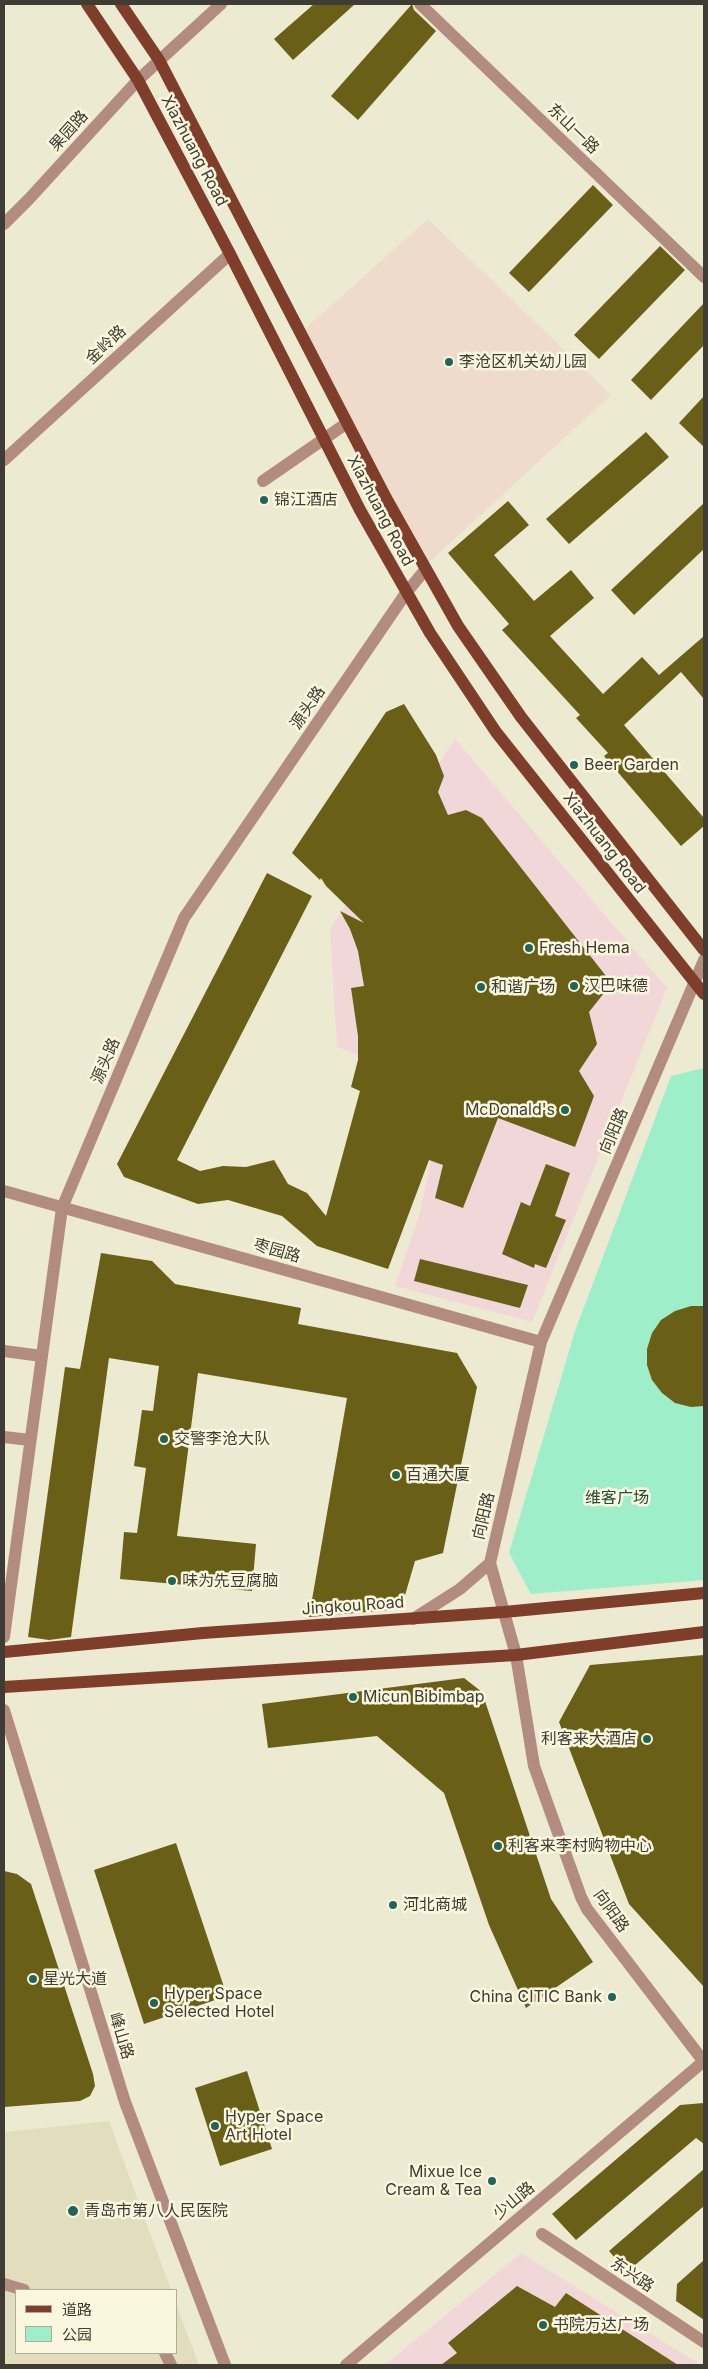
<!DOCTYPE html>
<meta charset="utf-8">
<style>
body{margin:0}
#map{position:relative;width:708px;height:2369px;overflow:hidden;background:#edead2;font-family:Inter,"Noto Sans SC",sans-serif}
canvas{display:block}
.frame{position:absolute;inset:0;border:5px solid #3e3c33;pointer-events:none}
.legend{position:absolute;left:15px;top:2289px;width:162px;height:65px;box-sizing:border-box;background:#fbf7df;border:1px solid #afac9a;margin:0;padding:6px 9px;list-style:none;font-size:15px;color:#3e3c33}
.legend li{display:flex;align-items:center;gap:10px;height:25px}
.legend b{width:25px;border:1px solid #afac9a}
</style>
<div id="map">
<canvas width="708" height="2369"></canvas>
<div class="frame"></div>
<ul class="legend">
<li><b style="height:6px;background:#7f3e2a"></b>道路</li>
<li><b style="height:14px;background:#9eefc9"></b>公园</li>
</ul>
</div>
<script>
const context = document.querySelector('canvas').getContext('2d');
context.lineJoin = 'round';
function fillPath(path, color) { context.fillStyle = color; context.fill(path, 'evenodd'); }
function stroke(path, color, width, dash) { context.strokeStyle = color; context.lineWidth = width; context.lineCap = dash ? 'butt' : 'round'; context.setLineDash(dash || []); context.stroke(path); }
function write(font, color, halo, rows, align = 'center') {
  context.font = font + ' Inter,"Noto Sans SC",sans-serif'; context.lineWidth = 5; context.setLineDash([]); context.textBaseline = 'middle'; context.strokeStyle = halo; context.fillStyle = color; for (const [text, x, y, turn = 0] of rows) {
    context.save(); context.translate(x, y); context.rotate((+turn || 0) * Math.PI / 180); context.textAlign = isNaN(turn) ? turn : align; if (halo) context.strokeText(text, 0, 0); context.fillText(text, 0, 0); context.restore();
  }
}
const commercial = new Path2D(`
 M455,739L667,988L532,1322L395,1286L420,1213L445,1088L337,1047L330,929Z
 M521,2253L701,2365H385Z`);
const built = new Path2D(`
 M109,2121L171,2290H16V2353H176V2304L199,2365H4V2132Z`);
const education = new Path2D(`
 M428,219L611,395L425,566L305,329Z`);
const green = new Path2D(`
 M704,1068V1580L531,1594L509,1553L575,1331L671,1076Z`);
const building = new Path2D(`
 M314,4H355L293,60L274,39Z
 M412,4L414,10L436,31L358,120L331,96Z
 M593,185L613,205L529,292L509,273Z
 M660,246L685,270L599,359L574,335Z
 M704,303V345L651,400L631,380Z
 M704,396V447L679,423Z
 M646,432L669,457L569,544L546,519Z
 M508,501L529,525L494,555L534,601L571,570L594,598L550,636L603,694L642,657L659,675L704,636V699L681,672L624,725L704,818V826L681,846L604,756L608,753L576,718L580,715L502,630L509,624L448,553Z
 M704,503V549L634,615L611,590Z
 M404,704L436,755L444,776L438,792L448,815L466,810L482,818L606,976L604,993L589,1012L597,1044L579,1071L594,1096L575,1147L498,1118L463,1208L435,1198L443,1165L429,1160L388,1269L317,1246L282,1216L228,1200L198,1204L124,1177L117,1164L267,873L312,896L177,1160L200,1171L223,1166L246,1167L274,1160L288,1184L307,1193L326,1216L360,1091L351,1087L358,1060V1036L351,988L364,986L358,951L350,929L340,911L364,923L326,886L321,878L320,880L292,853L386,712Z
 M546,1164L570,1173L555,1216L566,1220L546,1268L535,1264L534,1268L502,1254L521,1202L530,1206Z
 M101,1253L152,1261L175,1284L301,1308L298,1324L457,1353L477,1387L443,1553L415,1561L401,1609L309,1617L347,1398L198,1373L177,1536L256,1544L252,1591L120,1579L124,1532L137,1533L146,1468L134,1466L142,1410L153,1411L159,1366L109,1358L71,1637L49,1640L28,1637L65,1367L80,1369Z
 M420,1259L528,1285L520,1308L414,1281Z
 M691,1306H704V1406L691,1407L675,1403L662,1393L652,1380L647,1365V1349L652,1333L661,1320L675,1311Z
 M704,1655V1987L629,1904L559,1722L590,1665Z
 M464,1678L482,1692L551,1899L593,1962L526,2008L489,1925L444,1793L377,1736L268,1748L262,1704Z
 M176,1843L227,1996L144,2024L94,1870Z
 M4,1871L17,1874L31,1884L93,2074L95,2086L90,2096L80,2101L4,2107Z
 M247,2071L272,2149L220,2166L195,2088Z
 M704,2103V2144L696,2138L576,2240L552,2214L680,2105Z
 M704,2169V2206L627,2272L609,2251Z
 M704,2260V2320L676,2301L677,2284Z
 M517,2286L555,2307L566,2293L678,2365H441L457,2353L448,2343Z`);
const minor = new Path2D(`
 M420,4L704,277
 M4,224L29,199L138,80L221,4
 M4,460L230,254
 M263,481L347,423
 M704,960L541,1342L490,1563L516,1655L534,1766L581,1897L587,1909L704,2062
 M4,1191L541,1342
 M4,1351L42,1356
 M4,1437L30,1440
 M413,1619L460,1589L490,1563
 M4,1637L62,1208L184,918L406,593L425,570
 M4,1710L125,2102L225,2365
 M542,2234L704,2342
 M4,2284L24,2290
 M165,2353L171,2365
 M346,2365L704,2061`);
const major = new Path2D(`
 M87,4L138,80L230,254L360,510L430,633L496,732L704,994
 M121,4L159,60L386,498L458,626L521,717L704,950
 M4,1652L203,1633L504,1612L704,1593
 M4,1687L516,1655L704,1632`);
const markers = [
 [449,362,5,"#1f665a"],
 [264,500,5,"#1f665a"],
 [574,765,5,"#1f665a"],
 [529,948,5,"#1f665a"],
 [574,986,5,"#1f665a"],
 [481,987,5,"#1f665a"],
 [565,1110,5,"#1f665a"],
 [164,1439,5,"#1f665a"],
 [396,1475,5,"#1f665a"],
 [172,1581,5,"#1f665a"],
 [353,1697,5,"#1f665a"],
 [647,1739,5,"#1f665a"],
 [498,1846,5,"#1f665a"],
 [393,1905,5,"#1f665a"],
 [33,1979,5,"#1f665a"],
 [612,1997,5,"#1f665a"],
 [154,2003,5,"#1f665a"],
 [215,2126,5,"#1f665a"],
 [492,2181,5,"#1f665a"],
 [73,2211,6,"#1f665a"],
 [543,2325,5,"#1f665a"]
];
const streetNames = [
 ["东山一路",573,129,44],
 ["果园路",69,131,-48],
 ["Xiazhuang Road",194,151,62],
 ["金岭路",106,345,-43],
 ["Xiazhuang Road",380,511,62],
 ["源头路",308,708,-56],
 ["Xiazhuang Road",604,843,52],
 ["源头路",106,1061,-67],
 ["向阳路",614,1131,-67],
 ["枣园路",277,1251,16],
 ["向阳路",484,1516,-77],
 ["Jingkou Road",353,1606,-4],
 ["向阳路",611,1911,55],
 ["峰山路",121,2036,73],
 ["少山路",514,2201,-40],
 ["东兴路",632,2275,34]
];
const poiNames = [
 ["李沧区机关幼儿园",459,362],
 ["锦江酒店",274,500],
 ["Beer Garden",584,765],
 ["Fresh Hema",539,948],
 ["汉巴味德",584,986],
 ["和谐广场",491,987],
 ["McDonald's",555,1110,"right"],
 ["交警李沧大队",174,1439],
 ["百通大厦",406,1475],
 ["味为先豆腐脑",182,1581],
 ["Micun Bibimbap",363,1697],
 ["利客来大酒店",637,1739,"right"],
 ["利客来李村购物中心",508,1846],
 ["河北商城",403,1905],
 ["星光大道",43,1979],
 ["Hyper Space",164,1994],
 ["Selected Hotel",164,2012],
 ["China CITIC Bank",602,1997,"right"],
 ["Hyper Space",225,2117],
 ["Art Hotel",225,2135],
 ["Mixue Ice",482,2172,"right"],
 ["Cream & Tea",482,2190,"right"],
 ["青岛市第八人民医院",84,2211],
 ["书院万达广场",553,2325]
];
const parkNames = [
 ["维客广场",617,1498]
];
fillPath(commercial, '#f2d7d8');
fillPath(built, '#e2ddbd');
fillPath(education, '#eedbcb');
fillPath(green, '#9eefc9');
fillPath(building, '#6a5f16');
stroke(minor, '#b38c80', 12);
stroke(major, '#7f3e2a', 12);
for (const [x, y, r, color] of markers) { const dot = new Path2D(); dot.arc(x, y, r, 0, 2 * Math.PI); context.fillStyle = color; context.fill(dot); stroke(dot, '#fbf7df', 2); }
write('16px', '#3e3c33', '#fbf7df', streetNames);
write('16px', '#3e3c33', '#fbf7df', poiNames, 'left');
write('16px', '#224c3a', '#fbf7df', parkNames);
</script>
